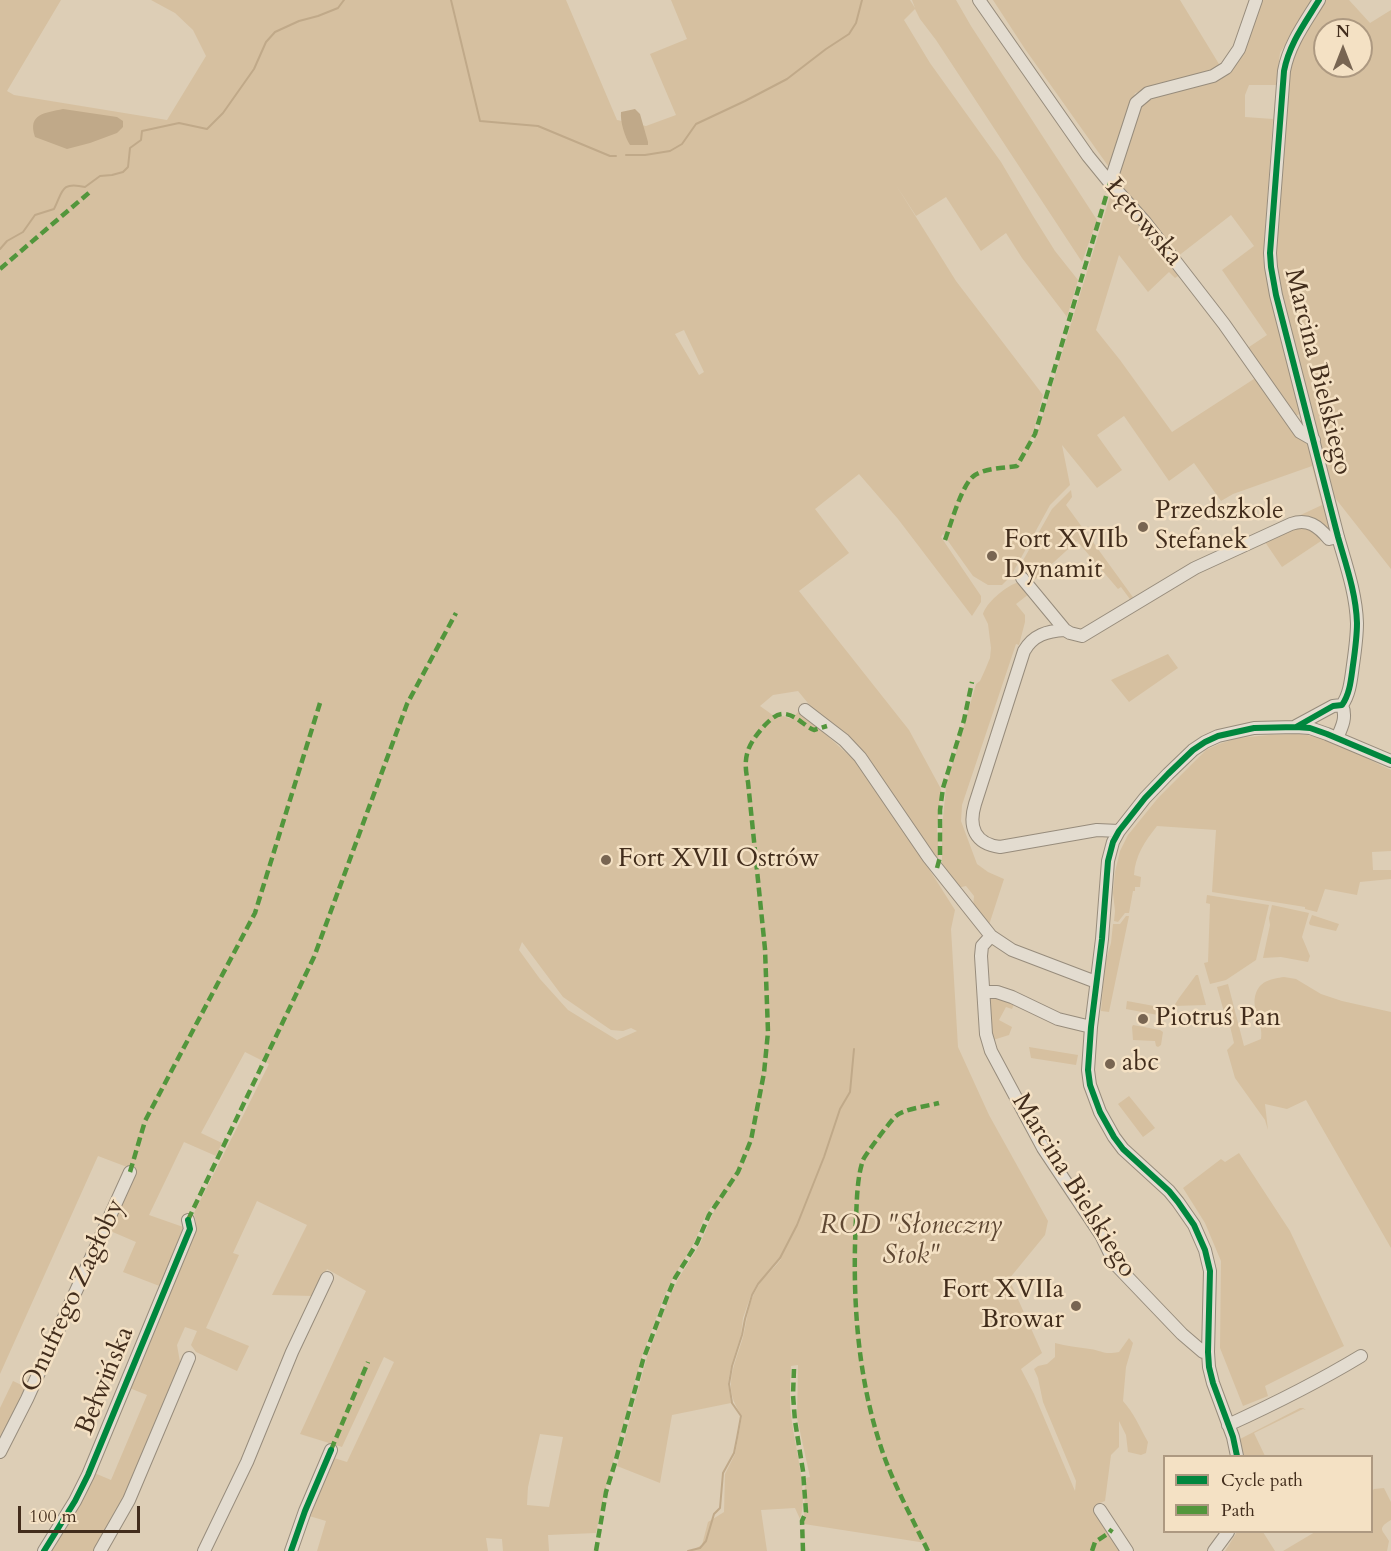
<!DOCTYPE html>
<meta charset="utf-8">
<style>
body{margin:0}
#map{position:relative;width:1391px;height:1551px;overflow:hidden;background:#ddceb6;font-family:Cardo,serif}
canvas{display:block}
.legend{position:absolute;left:1163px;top:1455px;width:210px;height:78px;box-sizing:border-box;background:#f4e1c4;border:2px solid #ad9981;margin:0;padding:8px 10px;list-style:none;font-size:18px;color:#422d1c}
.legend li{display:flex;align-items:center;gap:12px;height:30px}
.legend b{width:30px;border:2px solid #ad9981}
.north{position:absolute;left:1313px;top:18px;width:60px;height:60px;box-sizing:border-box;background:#f4e1c4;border:2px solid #ad9981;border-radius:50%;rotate:0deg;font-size:16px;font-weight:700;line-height:24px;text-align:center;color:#422d1c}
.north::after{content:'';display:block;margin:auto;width:21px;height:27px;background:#786552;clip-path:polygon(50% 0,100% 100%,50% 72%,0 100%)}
.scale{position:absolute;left:18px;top:1506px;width:122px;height:27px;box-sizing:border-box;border:3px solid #422d1c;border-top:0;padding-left:8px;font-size:18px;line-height:21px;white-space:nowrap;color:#422d1c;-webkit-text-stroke:4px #f4e1c4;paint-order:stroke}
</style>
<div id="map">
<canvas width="1391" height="1551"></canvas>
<ul class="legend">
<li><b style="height:8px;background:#00873e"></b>Cycle path</li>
<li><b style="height:8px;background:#52963c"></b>Path</li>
</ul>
<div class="north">N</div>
<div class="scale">100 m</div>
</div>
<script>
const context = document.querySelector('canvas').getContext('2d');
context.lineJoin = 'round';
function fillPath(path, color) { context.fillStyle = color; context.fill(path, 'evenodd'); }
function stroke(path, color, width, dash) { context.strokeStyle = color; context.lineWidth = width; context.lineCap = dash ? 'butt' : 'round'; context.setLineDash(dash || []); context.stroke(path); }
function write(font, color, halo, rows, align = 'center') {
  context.font = font + ' Cardo,serif'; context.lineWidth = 5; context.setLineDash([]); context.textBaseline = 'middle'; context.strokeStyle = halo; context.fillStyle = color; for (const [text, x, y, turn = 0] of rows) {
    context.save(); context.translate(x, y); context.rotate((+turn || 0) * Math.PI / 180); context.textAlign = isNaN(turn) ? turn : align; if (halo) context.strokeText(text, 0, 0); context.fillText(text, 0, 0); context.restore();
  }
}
const green = new Path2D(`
 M0,0H61L7,91L14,95L167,120L206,56L193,30L175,13L151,0H566L617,120L646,126L676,115L650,54L687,39L671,0H910L915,8L912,0H956L971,26L1097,220L1082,262L936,40L920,19L915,9L904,20L930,63L1001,162L1033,216L1055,251L1078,280L1067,317L1022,258L1006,233L981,251L946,197L916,216L896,185L956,281L1043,395L1034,430L1026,454L1036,438L1112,190L1181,274L1175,278L1169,272L1148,292L1119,255L1096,330L1120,360L1172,432L1257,377L1295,435L1311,447L1331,530L1330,532L1292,519L1322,505L1312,466L1233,494L1221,501L1194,463L1169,481L1124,416L1097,435L1122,470L1097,488L1062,445L1070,485L1050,505L1011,576L1002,585H988L973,576L943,534L941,537L981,596V602L972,616L898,519L859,474L815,509L849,553L799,591L909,730L941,789L937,829L939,856L934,859L856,748L812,708L798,691L773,695L760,706L777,718L783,716L792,719L798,712L823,732L864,769L891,809L955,910L951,929L958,1047L989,1115L1048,1221L1045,1235L1009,1279L1042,1353L1021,1369L1034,1394L1075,1491L1076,1481L1043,1402L1038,1378L1034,1369L1038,1366L1047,1364L1055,1357V1343C1066,1346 1078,1347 1090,1349C1103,1351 1104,1355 1119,1352L1129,1338L1133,1343L1126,1367L1123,1401C1134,1413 1140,1428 1148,1442L1146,1453L1141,1455L1128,1452L1126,1435L1119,1421V1447L1111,1455L1105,1501L1097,1504L1094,1508L1122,1551H931L926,1543L804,1524L805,1478L810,1477L797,1418L798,1365L791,1366C790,1385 789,1403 792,1422C795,1447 809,1497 800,1519L795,1508L761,1510L767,1551H691L702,1545L708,1522L724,1512L725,1474L735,1454L742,1416C735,1406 730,1395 731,1382C732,1366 739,1352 743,1337C747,1320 748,1303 757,1288C763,1277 774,1269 781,1259L779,1258L757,1284L751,1295L743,1318L741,1335L731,1366L728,1383L731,1403L672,1415L660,1483L617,1466L647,1357L669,1298L678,1279L700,1244L714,1211L715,1206L712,1205L703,1221L695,1241L673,1278L664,1297L642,1356L605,1491L596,1533L548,1535L549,1551H503L502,1539L486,1538L488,1551H317L326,1521L306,1515L331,1457L347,1462L394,1362L384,1357L342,1447L300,1434L366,1291L327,1269L314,1296L272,1295L307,1225L257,1201L233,1253L239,1255L206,1328L249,1346L237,1371L196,1352L191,1345L197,1331L185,1327L177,1345L181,1368L126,1495L94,1551H47L92,1472L111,1480L147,1395L127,1387L196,1222L194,1213L269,1064L245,1052L201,1133L222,1143L216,1156L184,1142L149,1215L186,1228L162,1287L123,1272L136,1242L108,1230L135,1170L98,1156L0,1374ZM684,330L704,372L699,375L675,334ZM522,942L563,997L611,1030L623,1031L631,1028L637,1031L617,1040L568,1010L540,979L519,950ZM540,1434L563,1437L549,1507L527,1505L528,1487Z
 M993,0H1180L1222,69L1135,93L1111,170L1025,49Z
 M1260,0H1313L1280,53L1276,85H1249L1245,95V117L1273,119L1263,258L1274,311L1301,411L1298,415H1294L1246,349L1267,335L1222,270L1254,246L1231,215L1177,257L1113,179L1136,110L1144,98L1222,76Z
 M1326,0H1349L1370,23L1391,10V569L1332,494L1292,341L1275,265L1283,107L1294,50ZM1325,30H1361V66H1325Z
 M1071,490L1072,497L1066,505L1135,600L1132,602L1121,587L1118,589L1077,541L1031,583L1022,572L1021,564L1052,509Z
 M1305,525L1317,535L1321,541L1282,567L1265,542L1290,528Z
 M1016,583L1022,584L1029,594L1016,604L1025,615V622L1019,645L1016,644L962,805L961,821L977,864L988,872L1004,879L988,928L973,908L974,896L966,886L957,888L942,863V828L946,787L976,684L980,681L985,670L990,658L991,648L988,624L983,614C986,603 1005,587 1016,583Z
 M1168,654L1178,668L1129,702L1111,680Z
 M1269,735C1281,735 1295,733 1307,735C1332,739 1367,759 1391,770V851L1372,852L1373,870H1391V879L1360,882L1357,895L1325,889L1317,912L1305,909V907L1212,892L1216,830L1157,826C1145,841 1135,856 1134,875L1141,877L1140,887H1135V891H1133L1129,913H1125L1118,922L1114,921L1115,911L1113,893L1115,872L1120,851L1128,835L1158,798L1206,750L1219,744L1238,738Z
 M1207,895L1269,905L1256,960L1226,980L1210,984L1204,963L1208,962L1210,904L1206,903Z
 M1272,905L1309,913L1302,937L1310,956L1308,962L1281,957L1263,958L1270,925L1269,918Z
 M1312,915L1339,924L1336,931L1310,925L1309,923Z
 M1126,916H1129L1109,1012L1101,1011L1105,963L1111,943L1113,924H1120Z
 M1196,975H1198L1206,1005L1174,1006L1179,998Z
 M1284,977L1296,979L1321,994L1342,1001L1391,1012V1248L1306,1100L1287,1109L1265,1104L1268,1130L1265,1120L1235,1078L1227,1050L1234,1043L1229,1022L1221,1023L1222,1021L1226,1019L1217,987L1228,984L1244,1046L1261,1039C1264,1023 1250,1009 1256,993C1261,980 1272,979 1284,977Z
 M993,995L1015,1002L1012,1009L1006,1007L999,1020L1012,1027L1009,1035L993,1040L991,1038L988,1000Z
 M1127,1001L1165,1008L1164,1013L1158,1015L1126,1009Z
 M1133,1025L1160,1030L1163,1032L1161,1045L1158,1047L1156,1046L1155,1041L1133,1040L1132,1027Z
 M1029,1047L1078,1055L1076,1065L1031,1058Z
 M1129,1096L1155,1128L1143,1137L1118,1104Z
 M1239,1153L1290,1231L1344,1346L1265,1386L1268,1396L1243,1406L1220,1348L1221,1261L1205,1223L1183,1188L1221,1159L1225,1162Z
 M13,1381L28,1388L0,1446V1408Z
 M1300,1408H1303L1306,1410L1303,1409L1254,1433L1265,1456H1244L1240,1439Z
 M1384,1488L1391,1502V1520C1376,1529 1383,1530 1389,1541L1387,1551H1283L1315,1532H1372V1491L1374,1489Z
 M1237,1532H1263L1275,1551H1225Z`);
const water = new Path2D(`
 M63,109L117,117L123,121V127L117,133L90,143L67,149L35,137C27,113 46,113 63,109Z
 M635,109L640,114L648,142V145H630C625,137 620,122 621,112Z`);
const stream = new Path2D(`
 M451,0L480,121L538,126L610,156H616
 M626,155H645L670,151L682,144L696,124L745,101L787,79L826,49L849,34L856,23L862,0
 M0,249L7,241L23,232L35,215L54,209C63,192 60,181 85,187L100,176L112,175L123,172L128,167L130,148L141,140L142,131L179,123L207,129L223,113L254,69L266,42L275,32L299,21L318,16L338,8L344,0
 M688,1551L700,1548L706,1541L714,1514L720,1508L723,1473L734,1453L737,1438L741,1416L732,1403L729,1384L732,1366L742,1335L745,1319L752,1295L758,1284L780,1258L797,1225L824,1157L840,1109L850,1092L854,1049`);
const minor = new Path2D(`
 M979,0L1088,156L1110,183L1145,222L1224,324L1300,432L1314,440
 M1110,183L1136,103L1148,93L1213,76L1226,68L1239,49L1256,0
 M1022,578L1065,630L1070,633L1082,636L1195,568L1291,524C1308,518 1318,526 1329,539L1338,537
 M1065,630C1047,631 1033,635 1024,651L975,804C968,827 975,844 1000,847L1097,830L1119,831
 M805,710L844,740L860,757L929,858L991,936L1012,950L1096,982
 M1296,726L1333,706L1342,705C1350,694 1351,679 1353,665C1355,651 1357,637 1357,623C1356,593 1346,565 1338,537L1276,295L1271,267L1270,253L1284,71C1289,44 1305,23 1319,0
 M1337,738C1342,727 1347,717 1342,705
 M991,936L982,946L981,956L986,1034L991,1051L1043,1148L1101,1235L1115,1264L1182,1334L1203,1352H1208
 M984,992H997L1012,997L1058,1019L1091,1027
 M1228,1425C1274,1404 1318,1382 1361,1356
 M0,1452L27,1399L130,1172
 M1237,1456L1233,1437L1213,1383L1209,1367L1208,1352L1210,1271L1205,1250L1194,1225L1178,1202L1169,1191L1123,1149L1114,1137L1100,1112L1090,1085L1088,1070L1091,1027L1102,939L1108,861L1113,842L1119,831L1145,798L1168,774L1193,750L1205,742L1218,736L1254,728L1296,727L1310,728L1327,734L1391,761
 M1100,1510L1127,1551
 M44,1551L75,1501L88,1475L190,1229L188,1220
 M100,1551L129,1500L189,1358
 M204,1551L247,1462L292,1352L327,1278
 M291,1551L305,1511L331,1450
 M1214,1551L1228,1532`);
const quiet = new Path2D(`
 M0,269L91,191
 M945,540C951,524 962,483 975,475C987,468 1003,468 1017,466L1035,434L1110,183
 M937,868L940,857V810L943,788L964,720L972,682
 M130,1172L145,1121L255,913L320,703
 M188,1220L314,957L407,704L456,613
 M794,1369L793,1395L795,1421L803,1471L806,1512L802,1521L803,1551
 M331,1450L368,1362
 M596,1551L606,1492L615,1463L643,1360L667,1297L675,1278L697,1243L709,1215L738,1172L751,1140L764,1073L768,1032L765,949L748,782C742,756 748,744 765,725C771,719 777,713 785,714C796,715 804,726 814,730L827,726
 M928,1551C913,1520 896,1489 884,1456C857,1380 852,1298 856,1218C857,1199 857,1178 863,1160C865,1155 891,1120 896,1116C903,1109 928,1106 939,1103
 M1092,1551L1095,1542L1109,1533L1112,1529`);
const cycleway = new Path2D(`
 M1296,727L1333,706L1342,705C1350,694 1351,679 1353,665C1355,651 1357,637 1357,623C1356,593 1346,565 1338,537L1276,295L1271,267L1270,253L1284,71C1289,44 1305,23 1319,0
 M1237,1456L1233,1437L1213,1383L1209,1367L1208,1352L1210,1271L1205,1250L1194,1225L1178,1202L1169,1191L1123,1149L1114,1137L1100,1112L1090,1085L1088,1070L1091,1027L1102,939L1108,861L1113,842L1119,831L1145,798L1168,774L1193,750L1205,742L1218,736L1254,728L1296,727L1310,728L1327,734L1391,761
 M44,1551L75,1501L88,1475L190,1229L188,1220
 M291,1551L305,1511L331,1450`);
const markers = [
 [1143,527,6,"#786552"],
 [992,556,6,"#786552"],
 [606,860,6,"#786552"],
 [1143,1019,6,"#786552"],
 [1110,1064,6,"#786552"],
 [1076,1306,6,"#786552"]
];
const streetNames = [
 ["Łętowska",1143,223,50],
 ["Marcina Bielskiego",1317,372,76],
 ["Marcina Bielskiego",1073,1186,58],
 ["Onufrego Zagłoby",74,1296,-65],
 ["Bełwińska",106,1381,-68]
];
const poiNames = [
 ["Przedszkole",1155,512],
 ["Stefanek",1155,542],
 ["Fort XVIIb",1004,541],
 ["Dynamit",1004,571],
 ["Fort XVII Ostrów",618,860],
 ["Piotruś Pan",1155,1019],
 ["abc",1122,1064],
 ["Fort XVIIa",1064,1291,"right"],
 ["Browar",1064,1321,"right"]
];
const parkNames = [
 ["ROD \"Słoneczny",911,1227],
 ["Stok\"",911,1257]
];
fillPath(green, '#d6c0a0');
fillPath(water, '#c0a989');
stroke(stream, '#c0a989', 2);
stroke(minor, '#978c7c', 14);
stroke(minor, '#e3dcd0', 12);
stroke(quiet, '#52963c', 4.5, [9, 4.5]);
stroke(cycleway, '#00873e', 6);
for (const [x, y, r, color] of markers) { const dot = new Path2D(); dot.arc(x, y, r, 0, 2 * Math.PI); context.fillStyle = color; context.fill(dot); stroke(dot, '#f4e1c4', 2); }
write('26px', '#422d1c', '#f4e1c4', streetNames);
write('26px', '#422d1c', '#f4e1c4', poiNames, 'left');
write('italic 26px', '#5f4833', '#f4e1c4', parkNames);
</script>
